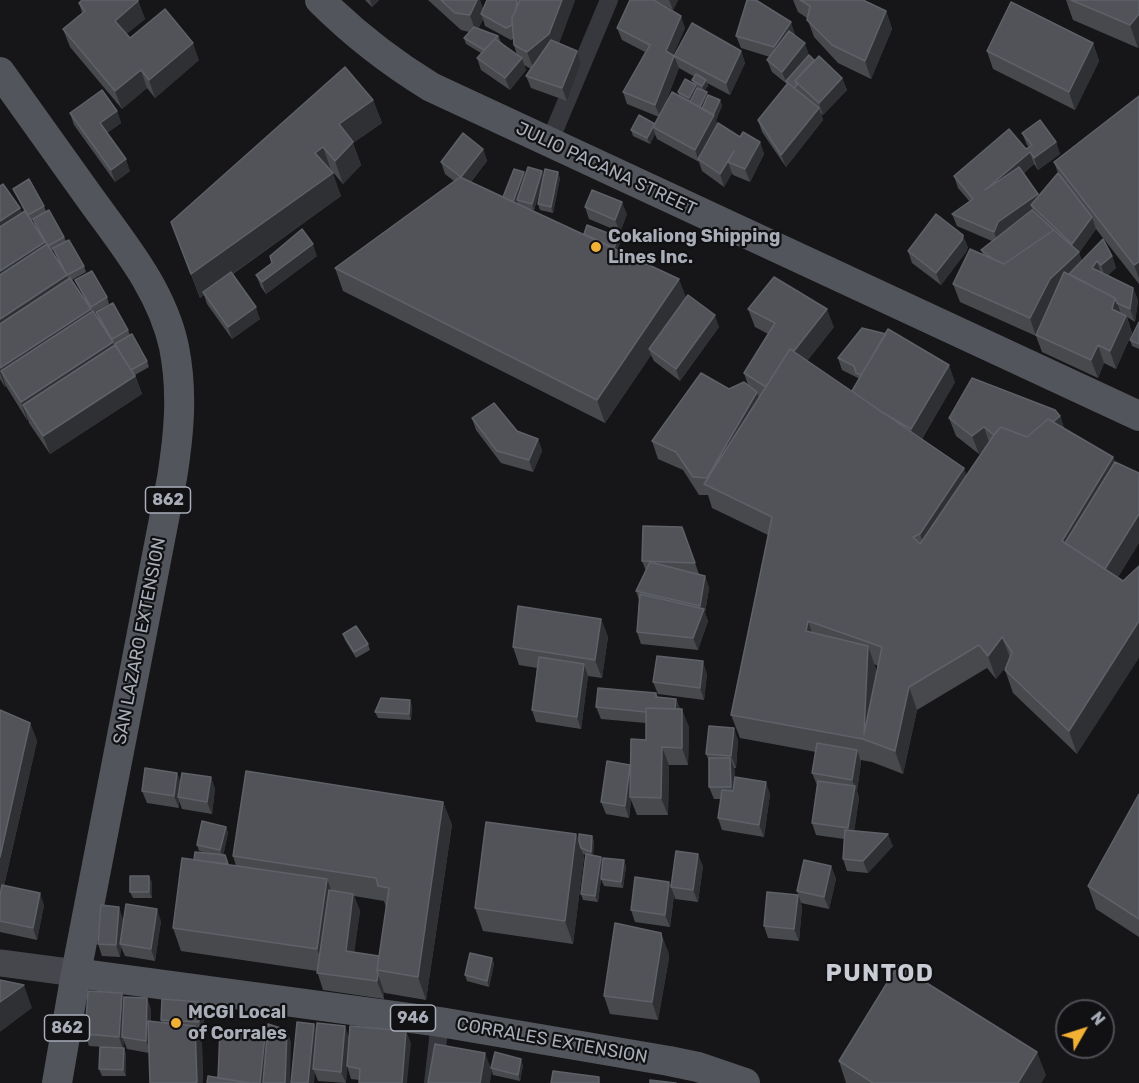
<!DOCTYPE html>
<style>
body{margin:0}
#map{position:relative;width:1139px;height:1083px;overflow:hidden;background:#161618;font-family:Rubik,sans-serif}
canvas{display:block}
.north{position:absolute;left:1055px;top:999px;width:60px;height:60px;box-sizing:border-box;background:#111113;border:2px solid #4d4f55;border-radius:50%;rotate:51deg;font-size:16px;font-weight:700;line-height:24px;text-align:center;color:#a8adb8}
.north::after{content:'';display:block;margin:auto;width:21px;height:27px;background:#f2b134;clip-path:polygon(50% 0,100% 100%,50% 72%,0 100%)}
</style>
<div id="map">
<canvas width="1139" height="1083"></canvas>
<div class="north">N</div>
</div>
<script>
const context = document.querySelector('canvas').getContext('2d');
context.lineJoin = 'round';
function stroke(path, color, width, dash) { context.strokeStyle = color; context.lineWidth = width; context.lineCap = dash ? 'butt' : 'round'; context.setLineDash(dash || []); context.stroke(path); }
function fillPath(path, color) { context.fillStyle = color; context.fill(path, 'evenodd'); }
function write(font, color, halo, rows, align = 'center') {
  context.font = font + ' Rubik,sans-serif'; context.lineWidth = 4.5; context.setLineDash([]); context.textBaseline = 'middle'; context.strokeStyle = halo; context.fillStyle = color; for (const [text, x, y, turn = 0] of rows) {
    context.save(); context.translate(x, y); context.rotate((+turn || 0) * Math.PI / 180); context.textAlign = isNaN(turn) ? turn : align; if (halo) context.strokeText(text, 0, 0); context.fillText(text, 0, 0); context.restore();
  }
}
const street = new Path2D(`
 M549,143L609,0
 M433,1083L440,1022`);
const secondary = new Path2D(`
 M0,963L76,973`);
const primary = new Path2D(`
 M320,0C354,34 390,62 431,87L1139,416
 M0,72C30,114 60,156 90,198C123,244 162,290 174,347C183,392 179,434 172,478L76,973L57,1083
 M76,973L440,1022L669,1061L698,1067L745,1083`);
const wall = new Path2D(`
 M365,0H379L372,7Z
 M428,0H480L483,9L487,0H519V2L520,0H575L559,43L577,51L581,63L567,101L531,88L526,76L531,69L524,65L526,70L510,90L481,70L477,58L481,53L466,44L464,38L469,32L461,30ZM483,19L485,26L511,40L513,39L514,45L517,55L501,42L498,36L478,29Z
 M655,0H678L673,10Z
 M793,0H863L886,11L892,29L871,79L838,63L814,37L807,18L798,12Z
 M1066,0H1139L1138,48L1073,20Z
 M138,1L145,19L126,34L130,38L199,60L155,98L147,88L122,109L70,47L63,29L82,13L79,3Z
 M617,28H685L673,55L674,56L741,51L745,63L730,95L707,83L708,86L704,91L707,92L708,95L720,100L722,106L716,120L717,124L740,137L760,142L764,154L750,182L733,175L732,173L724,187L702,171L699,162L657,139L655,134L650,144L633,136L631,130L655,124L659,117L627,104L623,92L645,52L622,40ZM679,68L695,77L692,80L694,84L678,92L679,96L663,109Z
 M795,34L794,35L809,55L806,59L814,60L842,78L847,90L823,115L821,113L823,120L786,167L762,132L758,120L787,84L772,72L767,60L770,57L741,48L736,36Z
 M1093,43L1099,61L1075,110L993,69L987,51Z
 M1139,96V284L1096,229L1079,253L1082,261L1112,256L1116,268L1108,275L1133,288L1138,300L1135,322L1127,317L1132,333L1116,369L1104,363L1098,378L1042,352L1036,336L960,302L953,284L983,255L981,250L992,241L957,226L952,214L970,202L958,188L954,176L1026,149L1029,147L1027,145L1022,133L1056,142L1060,154L1038,170L1034,164L1024,173L1039,195L1058,173L1054,162Z
 M373,100L382,123L353,143L361,165L343,184L331,170H330L341,196L233,274L260,319L232,339L207,304L204,295L200,298L171,222Z
 M117,111L121,123L107,133L130,171L115,182L74,125L70,113Z
 M483,149L487,161L471,182L503,197L525,175H544L560,178L553,213L540,210L538,204L541,187L534,210L529,209L584,234L618,237L620,243L617,250L686,298L719,327L680,381L654,361L651,355L605,423L343,291L335,268L454,181L445,174L441,162Z
 M0,186L20,208L22,213L24,211L13,189L44,206L46,211L64,237L66,241L84,266L86,272L72,280L90,308L78,286L75,280L107,297L109,304L94,312L104,328L96,312L128,330L130,335L147,361L149,367L135,375L142,394L50,454L29,423L28,419L27,420L6,386L5,387L0,379ZM33,220L35,225L40,235L31,221ZM53,250L55,254L62,267L51,251Z
 M585,207L627,214L620,232L589,219Z
 M968,247L966,252L941,285L912,263L908,251Z
 M317,256L266,294L261,287L256,275Z
 M748,309L834,327L807,361L852,391L859,380L858,378L842,370L838,358L955,382L922,439L964,468L966,476L983,450L979,454L956,436L949,418L1060,416L1064,428L1113,457L1115,462L1139,473V543L1118,577L1077,754L1013,693L1005,670L1007,665L996,679L987,668L917,710L903,774L872,762L861,760V762L857,791L859,798L854,831L893,846L868,873L847,871L843,859L844,839L816,835L812,823L817,785L812,773L816,752L740,738L731,715L768,535L712,508L708,495H699L683,470L658,459L652,441L729,389L748,385L744,373L768,334L755,327ZM874,664L878,666L876,678V669Z
 M1139,322V349L1132,346L1130,340Z
 M472,418L517,431L538,439L542,451L533,472L501,463L476,430Z
 M682,527L699,574L705,576L709,588L705,613L708,621L698,650L641,644L637,632L639,600L636,591L646,571L642,561Z
 M601,619L608,637L602,678L588,676L581,729L536,722L532,710L537,668L519,665L513,647Z
 M343,634L368,644L370,650L356,658L345,640Z
 M707,674L704,700L658,694L653,682Z
 M656,693L658,697L676,699L680,709L689,727L688,765H669L668,815H637L631,800L629,818L606,814L601,802L630,765L646,740V723L601,719L596,707Z
 M412,706L411,720L378,718L375,712Z
 M0,710L30,723L37,741L4,886L44,905L37,940L0,932Z
 M738,740L736,768H734L735,778L770,794L764,837L722,830L718,818L721,799H714L709,787V761L706,754Z
 M177,773L180,781L211,777L215,789L212,814L182,809L179,801V808L147,803L142,791Z
 M1139,794V937L1096,909L1088,886Z
 M443,802L452,825L426,1000L385,993L384,992V999L323,990L317,971L181,951L173,928L194,860L212,854L199,851L197,845L226,827L228,833L223,855L228,865L236,866L233,856ZM354,896L384,901L386,907L379,956L354,952L360,911Z
 M576,834L579,841L592,836L594,842L593,855L601,857L603,863L626,866L623,888L604,886L601,879L603,864L598,902L583,900L581,894L586,855L583,854L584,857L573,944L483,931L475,908Z
 M703,866L698,902L675,899L674,895L670,927L635,922L631,910L669,882L671,885Z
 M831,866L836,879L829,909L801,903L797,891Z
 M152,882V898H133L130,892Z
 M798,895L802,907L799,941L768,938L764,926Z
 M123,919L122,931L161,921L155,961L125,956L121,947L120,957L102,956L98,944Z
 M668,951L669,958L658,1020L610,1014L604,996Z
 M492,958L494,964L489,987L467,981L465,975Z
 M122,993L124,997L147,998L151,1010V1022L162,1023L161,1020L200,1002L204,1014L203,1035L198,1034L202,1044L203,1083H150L149,1053L127,1049L124,1041L123,1048L126,1054V1076H102L99,1069L104,1047L89,1046L85,1034Z
 M316,1030L349,1038L346,1083L318,1081L315,1073L291,1083Z
 M411,1043L360,1080L351,1079L347,1066Z
 M839,1061L1046,1075L1041,1083H846Z
 M523,1065L520,1081L493,1075L491,1068Z`);
const shadedWall = new Path2D(`
 M370,0H379L372,7Z
 M477,0H480L485,15L481,14L483,19L476,33L470,15Z
 M562,0H575L556,52L534,70L527,52Z
 M669,0H678L673,10Z
 M138,1L145,19L122,38L115,21Z
 M886,11L892,29L871,79L865,61Z
 M1139,14V47L1138,48L1130,25Z
 M681,16L685,28L670,63L666,51Z
 M791,22L795,34L779,59L774,47Z
 M193,43L199,60L155,98L149,80Z
 M805,43L809,55L788,83L786,81L787,84L782,72Z
 M1093,43L1099,61L1075,110L1069,92Z
 M577,51L581,63L567,101L562,88Z
 M741,51L745,63L730,95L726,83Z
 M674,56L679,68L660,117L655,105Z
 M522,58L526,70L510,90L505,78Z
 M141,70L147,88L122,109L115,91Z
 M842,78L847,90L823,115L819,103Z
 M706,80L708,86L704,92L702,86Z
 M696,85L698,91L691,104L689,98Z
 M707,92L709,98L703,112L699,108Z
 M373,100L382,123L353,143L361,165L343,184L335,161L339,124Z
 M720,100L722,106L716,120L718,127L698,159L695,150L713,116Z
 M819,108L823,120L786,167L781,155Z
 M117,111L121,123L104,135L100,123Z
 M653,127L655,134L650,144L647,138Z
 M760,142L764,154L750,182L745,169Z
 M1056,142L1060,154L1038,170L1034,158Z
 M323,147L331,170L323,176L315,153Z
 M483,149L487,161L466,189L461,177Z
 M734,151L728,162L732,173L724,187L720,174Z
 M1030,152L1034,164L989,202L985,190Z
 M126,159L130,171L115,182L111,170Z
 M542,171L544,177L534,210L532,204Z
 M524,172L526,178L515,210L512,204Z
 M558,172L560,178L553,213L551,207Z
 M333,173L341,196L204,294L203,292L204,295L200,298L191,274Z
 M1038,194L1043,206L1031,205L1033,212L998,244L994,232L998,222Z
 M622,202L627,214L620,232L615,220Z
 M20,208L27,226L0,243V221Z
 M1092,217L1096,229L1079,253L1085,270L1056,296L1036,336L1030,318L1050,279L1076,254L1072,244Z
 M963,235L968,247L966,252L941,285L936,273Z
 M618,237L620,243L616,254L614,248Z
 M45,242L51,260L0,293V271Z
 M313,244L317,256L266,294L262,282Z
 M1112,256L1116,268L1105,277L1101,265Z
 M1097,261L1101,273L1092,268Z
 M1139,262V278L1134,265Z
 M67,275L73,293L0,341V319Z
 M679,279L688,302L649,349L651,355L605,423L597,400Z
 M1133,288L1138,300L1135,322L1130,309Z
 M1115,298L1122,316L1112,309Z
 M256,307L260,319L232,339L228,327Z
 M91,309L97,326L1,371L6,386L5,387L0,373V368Z
 M827,309L834,327L772,405L766,387Z
 M715,315L719,327L680,381L676,369Z
 M1126,316L1132,333L1116,369L1110,351Z
 M113,342L119,359L23,405L28,419L27,420L21,402Z
 M1098,345L1104,363L1098,378L1091,360Z
 M949,365L955,382L917,447L911,429Z
 M135,376L142,394L50,454L43,436Z
 M757,392L763,410L707,478Z
 M1060,416L1066,434L1029,443Z
 M984,427L990,445L979,454L972,436Z
 M538,439L542,451L533,472L529,460Z
 M1113,457L1122,480L1076,554L1062,541Z
 M964,468L972,491L928,557L920,534Z
 M1139,514V543L1111,588L1105,570Z
 M705,576L709,588L705,613L708,621L698,650L693,638L702,613L700,606Z
 M601,619L608,637L602,678L595,660Z
 M808,621L816,644L806,631Z
 M1139,621V658L1077,754L1069,731Z
 M1002,637L1011,660L996,679L988,656Z
 M868,646L876,669L873,742L864,734Z
 M703,661L707,674L704,700L700,688Z
 M584,664L588,676L581,729L577,717Z
 M909,687L917,710L903,774L895,751Z
 M676,699L680,711L675,714Z
 M410,700L412,706L411,720L409,714Z
 M682,709L689,727L688,765L682,748Z
 M30,723L37,741L0,903V857Z
 M734,728L738,740L736,768L731,756Z
 M662,747L669,765L668,815L661,798Z
 M857,750L861,762L857,791L859,798L853,840L848,828L855,787L852,780Z
 M730,758L735,770V799L731,787Z
 M630,765L634,777L630,797L631,800L629,818L625,806Z
 M177,773L182,785L178,797L179,801V808L174,796Z
 M211,777L215,789L212,814L207,802Z
 M766,782L770,794L764,837L759,825Z
 M443,802L452,825L426,1000L418,977Z
 M226,827L228,833L223,857L220,850Z
 M576,834L584,857L573,944L565,921Z
 M888,834L893,846L868,873L863,861Z
 M592,836L594,842L593,858L591,852Z
 M698,854L703,866L698,902L693,890Z
 M601,857L603,863L598,902L595,896Z
 M624,860L626,866L623,888L621,882Z
 M831,866L836,879L829,909L824,897Z
 M149,876L152,882V898L149,892Z
 M327,879L336,902L326,972L317,949Z
 M669,882L674,895L670,927L665,915Z
 M40,893L44,905L37,940L33,928Z
 M353,894L360,911L352,969L346,951Z
 M798,895L802,907L799,941L794,929Z
 M119,907L123,919L121,945L120,944L121,947L120,957L116,945Z
 M157,909L161,921L155,961L151,949Z
 M661,933L668,951L669,958L658,1020L652,1002Z
 M492,958L494,964L489,987L487,981Z
 M378,974L384,992V999L377,981Z
 M24,985L32,1008L0,1032V1002Z
 M122,993L127,1005L122,1037L124,1041L123,1049L119,1037Z
 M147,998L151,1010V1053L146,1041Z
 M200,1002L204,1014L203,1035L199,1022Z
 M314,1024L319,1036L313,1069L315,1073L314,1083H308Z
 M195,1026L202,1044L203,1083H197V1082Z
 M345,1026L349,1038L346,1083L341,1072Z
 M287,1030L291,1042L290,1083H285Z
 M406,1031L411,1043L407,1083H402Z
 M265,1036L269,1048L266,1083H260Z
 M124,1048L126,1054V1076L123,1070Z
 M1037,1052L1046,1075L1041,1083H1018Z
 M485,1053L492,1071L490,1083H480Z
 M521,1059L523,1065L520,1081L518,1075Z`);
const building = new Path2D(`
 M82,0H138V1L115,21L130,38L165,9L193,43L149,80L141,70L115,91L63,29L85,11L79,3Z
 M441,0H477L470,15L455,13Z
 M487,0H517L516,10L512,18V25L506,28L481,14Z
 M520,0H562L549,34L527,52L514,45L512,18Z
 M630,0H654L681,16L666,51L674,56L692,23L741,51L726,83L674,56L655,105L623,92L650,45L617,28Z
 M747,0H756L791,22L774,47L736,36Z
 M800,0H863L886,11L865,61L832,45L807,20L810,6Z
 M1071,0H1139V14L1130,25Z
 M1011,2L1093,43L1069,92L987,51Z
 M474,27L498,36L484,50L464,38Z
 M789,31L805,43L782,72L767,60Z
 M495,39L522,58L505,78L477,58Z
 M551,40L577,51L562,88L526,76Z
 M809,55L814,60L795,81L797,85L794,88L786,81Z
 M819,56L842,78L819,103L795,81Z
 M345,67L373,100L339,124L353,142L335,161L323,147L315,153L333,173L191,274L171,222Z
 M696,74L706,80L702,86L692,80Z
 M685,79L696,85L689,98L678,92Z
 M788,83L819,108L781,155L758,120Z
 M697,88L707,92L700,107L690,102Z
 M102,90L117,111L100,123L126,159L111,170L70,113Z
 M672,92L714,115L695,150L653,127Z
 M708,95L720,100L713,115L702,109Z
 M1139,96V262L1134,265L1054,162Z
 M639,115L655,124L647,138L631,130Z
 M1040,120L1056,142L1034,158L1030,152L985,190L1019,167L1038,194L998,222L994,232L952,214L973,199L954,176L1009,129L1026,149L1032,145L1022,133Z
 M718,123L740,137L743,132L760,142L745,169L728,162L734,151L720,174L698,159Z
 M463,133L483,149L461,177L441,162Z
 M528,167L542,171L532,204L517,200Z
 M514,169L524,172L513,202L503,197Z
 M545,169L558,172L551,207L538,204Z
 M1058,173L1092,217L1072,244L1031,205Z
 M460,177L679,279L597,400L335,268Z
 M29,179L44,206L28,215L13,189Z
 M3,184L20,208L0,221V186Z
 M592,190L622,202L615,220L585,207Z
 M49,210L64,237L48,246L33,219Z
 M1032,210L1054,230L1004,264L993,259L981,250Z
 M25,211L45,242L0,271V227Z
 M936,214L963,235L962,240L936,273L908,251Z
 M587,225L618,237L614,248L584,234Z
 M302,229L313,244L262,282L256,275L272,263L270,256Z
 M1054,230L1079,252L1050,279L1030,318L953,284L970,249L1004,264Z
 M1103,239L1112,256L1101,265L1097,261L1092,268L1133,288L1130,309L1117,303L1115,298L1069,274Z
 M69,240L84,266L67,275L53,248Z
 M47,244L67,275L0,319V275Z
 M92,271L107,297L91,307L75,280Z
 M231,272L256,307L228,327L203,292Z
 M1064,272L1115,298L1112,309L1126,316L1110,351L1098,345L1091,360L1036,335Z
 M774,277L827,309L794,351L790,349L766,387L744,373L775,323L748,309Z
 M70,278L91,309L0,368V324Z
 M688,295L715,315L676,369L649,349Z
 M113,303L128,330L112,339L96,312Z
 M93,311L113,342L21,402L1,371Z
 M1139,322V344L1130,340Z
 M862,328L886,334L861,375L856,373L854,366L838,358Z
 M888,329L949,365L911,429L880,411L852,391Z
 M132,334L147,361L131,370L115,344Z
 M115,345L135,376L43,436L23,405Z
 M790,349L964,468L920,534L913,537L920,544L996,432L1001,427L1027,437L1048,419L1113,457L1062,541L1123,581L1139,566V621L1069,731L1005,670L1012,652L1002,637L988,656L979,645L909,687L895,751L863,739L731,715L772,517L704,484ZM808,621L882,647L864,734L868,646L806,631Z
 M701,373L729,389L744,382L757,392L707,478L693,477L676,452L652,441Z
 M972,378L1055,410L1060,416L1053,422L1048,419L1027,437L1001,427L994,435L984,427L972,436L949,418Z
 M494,403L517,431L538,439L529,460L497,451L472,418Z
 M1115,462L1139,473V514L1105,569L1065,543Z
 M643,526L682,527L695,563L642,561Z
 M650,562L705,576L700,606L636,591Z
 M640,594L704,609L693,638L637,632Z
 M518,606L601,619L595,660L513,647Z
 M356,626L368,644L354,652L343,634Z
 M657,656L703,661L700,688L653,682Z
 M539,657L584,664L577,717L532,710Z
 M598,688L656,693V697L676,699L675,709L646,708V712L596,707Z
 M381,698L410,700L409,714L375,712Z
 M646,708L682,709V748L662,747L661,798L630,797L631,739L646,740Z
 M0,710L30,723L0,857Z
 M709,726L734,728L731,756L706,754Z
 M817,743L857,750L852,780L812,773Z
 M709,758H730L731,787H709Z
 M607,761L630,765L625,806L601,802Z
 M145,768L177,773L174,796L142,791Z
 M246,771L443,802L418,977L377,970L389,888L378,886L376,878L233,856Z
 M182,773L211,777L207,802L178,797Z
 M735,777L766,782L759,825L718,818L722,790L733,791Z
 M818,781L855,786L848,828L812,823Z
 M1139,794V919L1088,886Z
 M202,821L226,827L220,850L197,845Z
 M486,822L576,834L565,921L475,908Z
 M845,830L888,834L863,861L843,859Z
 M579,834L592,836L591,852L581,848L579,841Z
 M676,851L698,854L693,890L671,887Z
 M195,852L225,855L228,864L194,860Z
 M586,854L601,857L595,896L581,894Z
 M182,858L327,879L317,949L173,928Z
 M603,858L624,860L621,882L601,879Z
 M804,860L831,866L824,897L797,891Z
 M130,876H149V892H130Z
 M635,877L669,882L665,915L631,910Z
 M2,885L40,893L33,928L0,921V896Z
 M329,890L353,894L346,951L379,956L377,970L378,974L377,981L317,973Z
 M767,892L798,895L794,929L764,926Z
 M126,904L157,909L151,949L120,944Z
 M101,905L119,907L116,945L98,944Z
 M615,923L661,933L662,940L652,1002L604,996Z
 M470,953L492,958L487,981L465,975Z
 M898,965L1037,1052L1018,1083H873L839,1061Z
 M0,980L24,985L0,1002Z
 M88,991L122,993L119,1037L85,1034Z
 M124,997L147,998L146,1041L122,1037Z
 M162,999L200,1002L199,1022L161,1020Z
 M148,1021L195,1026L197,1082L195,1083H150Z
 M297,1022L314,1024L308,1083H291Z
 M317,1023L345,1026L341,1072L313,1069Z
 M268,1024L287,1030L285,1083H263Z
 M350,1026L406,1031L402,1083H359L360,1069L347,1066Z
 M220,1029L265,1036L260,1083H250L218,1078Z
 M435,1044L485,1053L480,1083H428Z
 M100,1047L124,1048L123,1070L99,1069Z
 M495,1052L521,1059L518,1075L491,1068Z
 M553,1071L599,1077V1083H551Z
 M208,1076L250,1083H207Z
 M650,1080L676,1083H650Z`);
const markers = [
 [596,247,6,"#f2b134"],
 [176,1023,6,"#f2b134"]
];
const shields = [
 [168,500,45],
 [413,1018,45],
 [67,1028,45]
];
const shieldNames = [
 ["862",168,500],
 ["946",413,1018],
 ["862",67,1028]
];
const streetNames = [
 ["JULIO PACANA STREET",606,169,25],
 ["SAN LAZARO EXTENSION",140,641,-79],
 ["CORRALES EXTENSION",552,1041,10]
];
const poiNames = [
 ["Cokaliong Shipping",608,237],
 ["Lines Inc.",608,258],
 ["MCGI Local",188,1013],
 ["of Corrales",188,1034]
];
const districtNames = [
 ["PUNTOD",880,974]
];
stroke(street, '#37383d', 18);
stroke(secondary, '#45474d', 27);
stroke(primary, '#53555c', 30);
fillPath(wall, '#47494d');
fillPath(shadedWall, '#2f3033');
fillPath(building, '#525359');
stroke(building, '#5f6168', 1.5);
for (const [x, y, r, color] of markers) { const dot = new Path2D(); dot.arc(x, y, r, 0, 2 * Math.PI); context.fillStyle = color; context.fill(dot); stroke(dot, '#111113', 2); }
for (const [x, y, w] of shields) { const box = new Path2D(); box.roundRect(x - w / 2, y - 13, w, 26, 4.5); context.fillStyle = '#111113'; context.fill(box); stroke(box, '#a8adb8', 1.5); }
write('bold 16px', '#a8adb8', null, shieldNames);
write('18px', '#a8adb8', '#111113', streetNames);
write('bold 18px', '#a8adb8', '#111113', poiNames, 'left');
context.letterSpacing = '1.5px';
write('bold 24px', '#c9ccd4', '#111113', districtNames);
context.letterSpacing = '0px';
</script>
